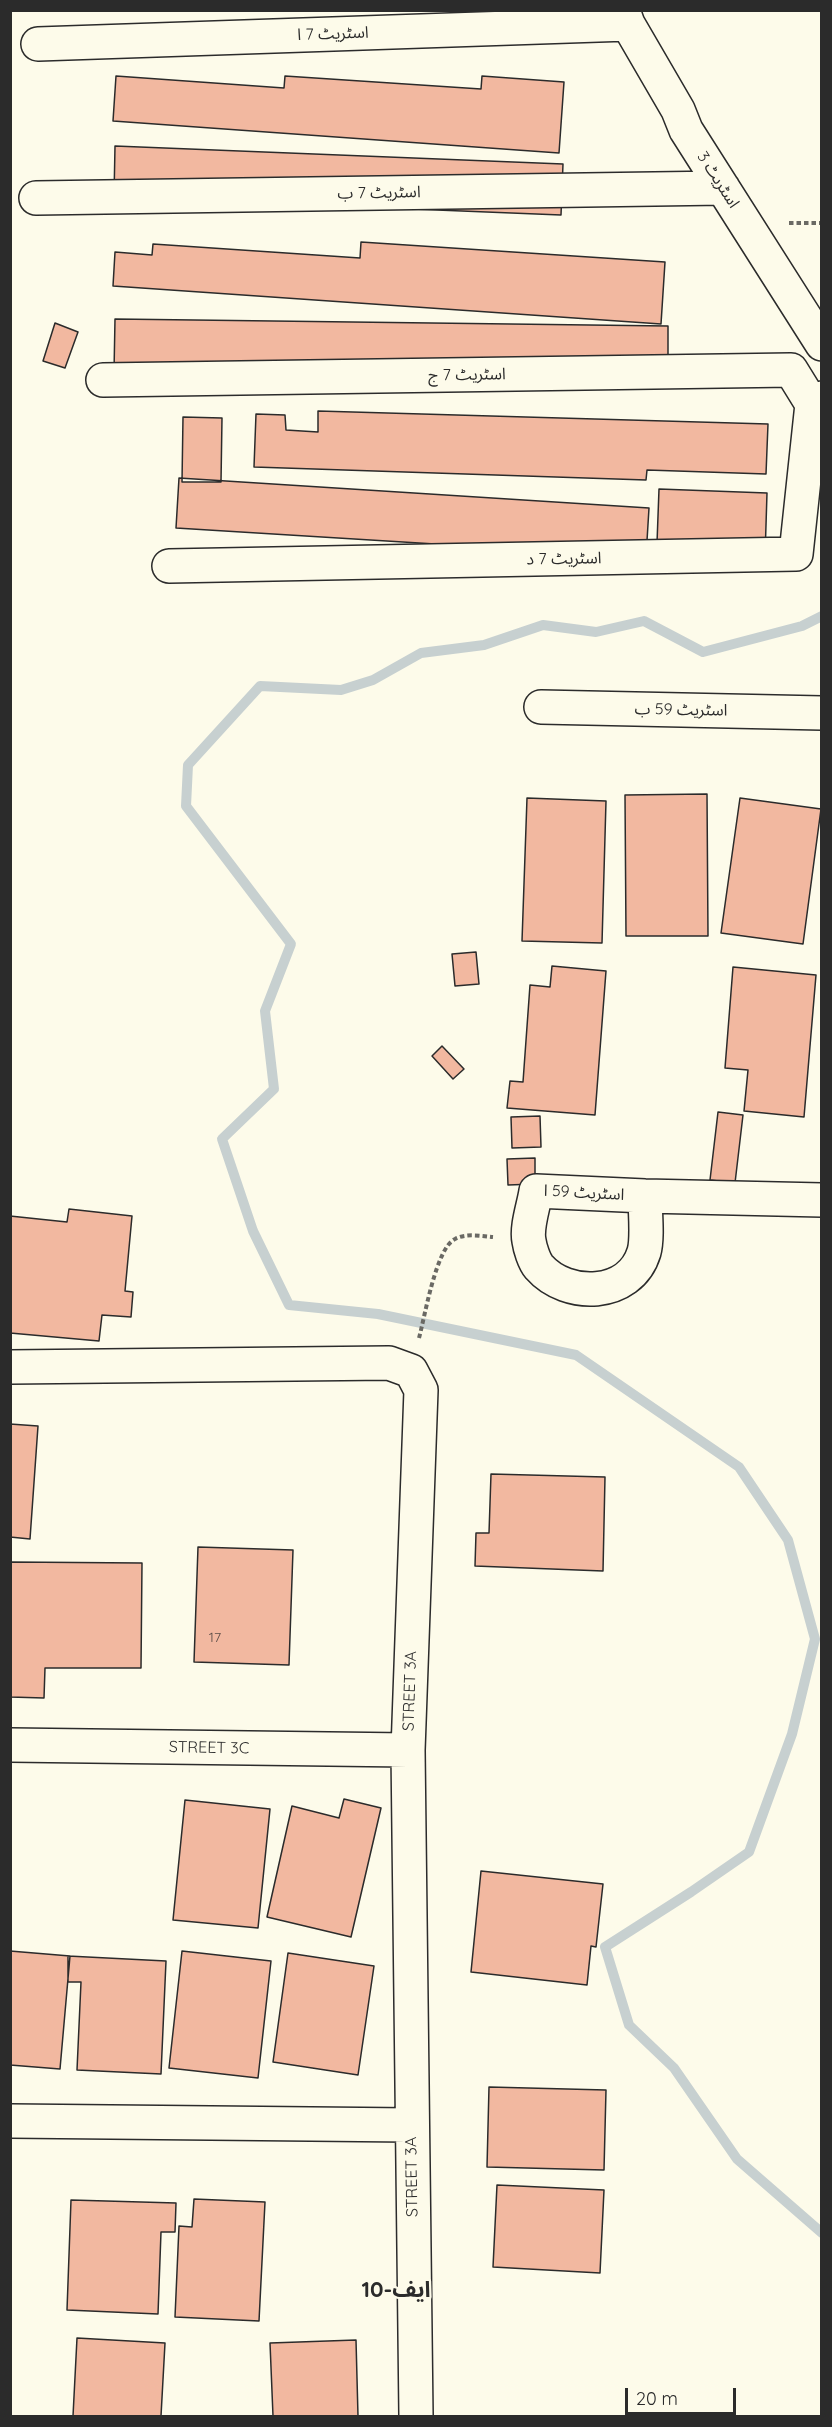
<!DOCTYPE html>
<meta charset="utf-8">
<style>
body{margin:0}
#map{position:relative;width:832px;height:2427px;overflow:hidden;background:#fdfbea;font-family:Quicksand,sans-serif}
canvas{display:block}
.frame{position:absolute;inset:0;border:12px solid #2b2b2b;pointer-events:none}
.scale{position:absolute;left:625px;top:2388px;width:111px;height:27px;box-sizing:border-box;border:3px solid #2b2b2b;border-top:0;padding-left:8px;font-size:18px;line-height:21px;white-space:nowrap;color:#2b2b2b;-webkit-text-stroke:4px #fdfbea;paint-order:stroke}
</style>
<div id="map">
<canvas width="832" height="2427"></canvas>
<div class="frame"></div>
<div class="scale">20 m</div>
</div>
<script>
const context = document.querySelector('canvas').getContext('2d');
context.lineJoin = 'round';
function stroke(path, color, width, dash) { context.strokeStyle = color; context.lineWidth = width; context.lineCap = dash ? 'butt' : 'round'; context.setLineDash(dash || []); context.stroke(path); }
function fillPath(path, color) { context.fillStyle = color; context.fill(path, 'evenodd'); }
function write(font, color, halo, rows, align = 'center') {
  context.font = font + ' Quicksand,"Noto Sans Arabic",sans-serif'; context.lineWidth = 4.5; context.setLineDash([]); context.textBaseline = 'middle'; context.strokeStyle = halo; context.fillStyle = color; for (const [text, x, y, turn = 0] of rows) {
    context.save(); context.translate(x, y); context.rotate((+turn || 0) * Math.PI / 180); context.textAlign = isNaN(turn) ? turn : align; if (halo) context.strokeText(text, 0, 0); context.fillText(text, 0, 0); context.restore();
  }
}
const stream = new Path2D(`
 M822,616L802,626L703,652L644,621L596,632L543,625L484,645L421,653L373,680L341,690L260,686L188,765L186,806L291,944L265,1011L274,1089L222,1139L253,1231L289,1305L378,1314L576,1355L739,1467L788,1540L815,1639L792,1734L749,1852L691,1892L605,1947L629,2025L674,2068L737,2159L822,2233`);
const building = new Path2D(`
 M116,76L284,88L285,76L481,89L482,76L564,82L559,153L113,121Z
 M115,146L563,164L561,215L114,197Z
 M361,242L665,262L661,324L113,286L115,252L152,255L153,244L360,258Z
 M115,319L668,326V380L114,372Z
 M55,323L78,332L65,368L43,361Z
 M318,411L768,424L766,474L647,470L646,480L254,467L256,414L285,415L286,430L318,432Z
 M183,417L222,418L221,482H182Z
 M179,478L649,508L646,557L176,528Z
 M659,489L767,493L765,557L657,543Z
 M707,794L708,936H626L625,795Z
 M527,798L606,801L602,943L522,941Z
 M740,798L821,809L803,944L721,933Z
 M476,952L479,984L455,986L452,954Z
 M552,966L606,971L595,1115L507,1108L510,1081L523,1082L530,985L550,987Z
 M733,967L816,975L804,1117L744,1111L748,1070L725,1068Z
 M442,1046L464,1069L453,1079L432,1056Z
 M718,1112L743,1115L735,1183L710,1180Z
 M540,1116L541,1147L512,1148L511,1117Z
 M535,1158V1184L508,1185L507,1159Z
 M69,1209L132,1216L125,1291L133,1292L131,1317L102,1315L99,1341L10,1333V1216L67,1222Z
 M10,1424L38,1426L30,1539L10,1537Z
 M491,1474L605,1477L603,1571L475,1566L476,1533H489Z
 M198,1547L293,1550L289,1665L194,1662Z
 M10,1562L142,1563L141,1668H45L44,1698L10,1697Z
 M344,1799L381,1808L351,1937L267,1917L292,1806L339,1818Z
 M185,1800L270,1809L258,1928L173,1920Z
 M481,1871L603,1884L596,1947L591,1946L587,1985L471,1972Z
 M10,1951L70,1956L60,2069L10,2065Z
 M182,1951L271,1961L258,2078L169,2068Z
 M288,1953L374,1966L358,2075L273,2062Z
 M68,1956L166,1961L161,2074L77,2070L81,1982H68Z
 M489,2087L606,2090L604,2170L487,2167Z
 M497,2185L604,2190L600,2273L493,2267Z
 M194,2199L265,2202L259,2321L175,2317L179,2226L192,2227Z
 M71,2200L176,2203L175,2232H161L158,2314L67,2310Z
 M77,2338L165,2343L161,2416H73Z
 M356,2340L358,2416H273L270,2343Z`);
const path = new Path2D(`
 M789,223H822
 M419,1338C425,1316 436,1248 455,1239C466,1233 481,1236 493,1237`);
const street = new Path2D(`
 M623,10L628,24L678,110L686,130L822,344
 M38,44L628,24
 M36,198L723,188
 M103,380L791,370L812,404
 M169,566L796,554L812,404L822,398
 M541,707L822,713
 M645,1196C645,1212 648,1238 644,1252C630,1298 567,1299 539,1267C534,1261 530,1248 529,1241C526,1227 534,1205 536,1191L645,1196L822,1200
 M10,1367L389,1363L411,1371L421,1390L408,1750L416,2416
 M10,1745L408,1750
 M10,2121L411,2125`);
const numberNames = [
 ["17",215,1638]
];
const streetNames = [
 ["اسٹریٹ 7 ا",333,34,-2],
 ["اسٹریٹ 3",718,180,57],
 ["اسٹریٹ 7 ب",379,193,-1],
 ["اسٹریٹ 7 ج",467,375,-1],
 ["اسٹریٹ 7 د",564,559,-1],
 ["اسٹریٹ 59 ب",681,710,1],
 ["اسٹریٹ 59 ا",584,1193,3],
 ["STREET 3A",410,1691,-88],
 ["STREET 3C",209,1748,1],
 ["STREET 3A",412,2177,-91]
];
const districtNames = [
 ["ایف-10",396,2290]
];
stroke(stream, '#c7d0d0', 10);
fillPath(building, '#f2b8a0');
stroke(building, '#2b2b2b', 1.5);
stroke(street, '#2b2b2b', 36);
stroke(path, '#6a6964', 4, [4.5, 3]);
stroke(street, '#fdfbea', 33);
write('14px', '#5d4e48', null, numberNames);
write('16px', '#2b2b2b', '#fdfbea', streetNames);
write('bold 22px', '#2b2b2b', '#fdfbea', districtNames);
</script>
